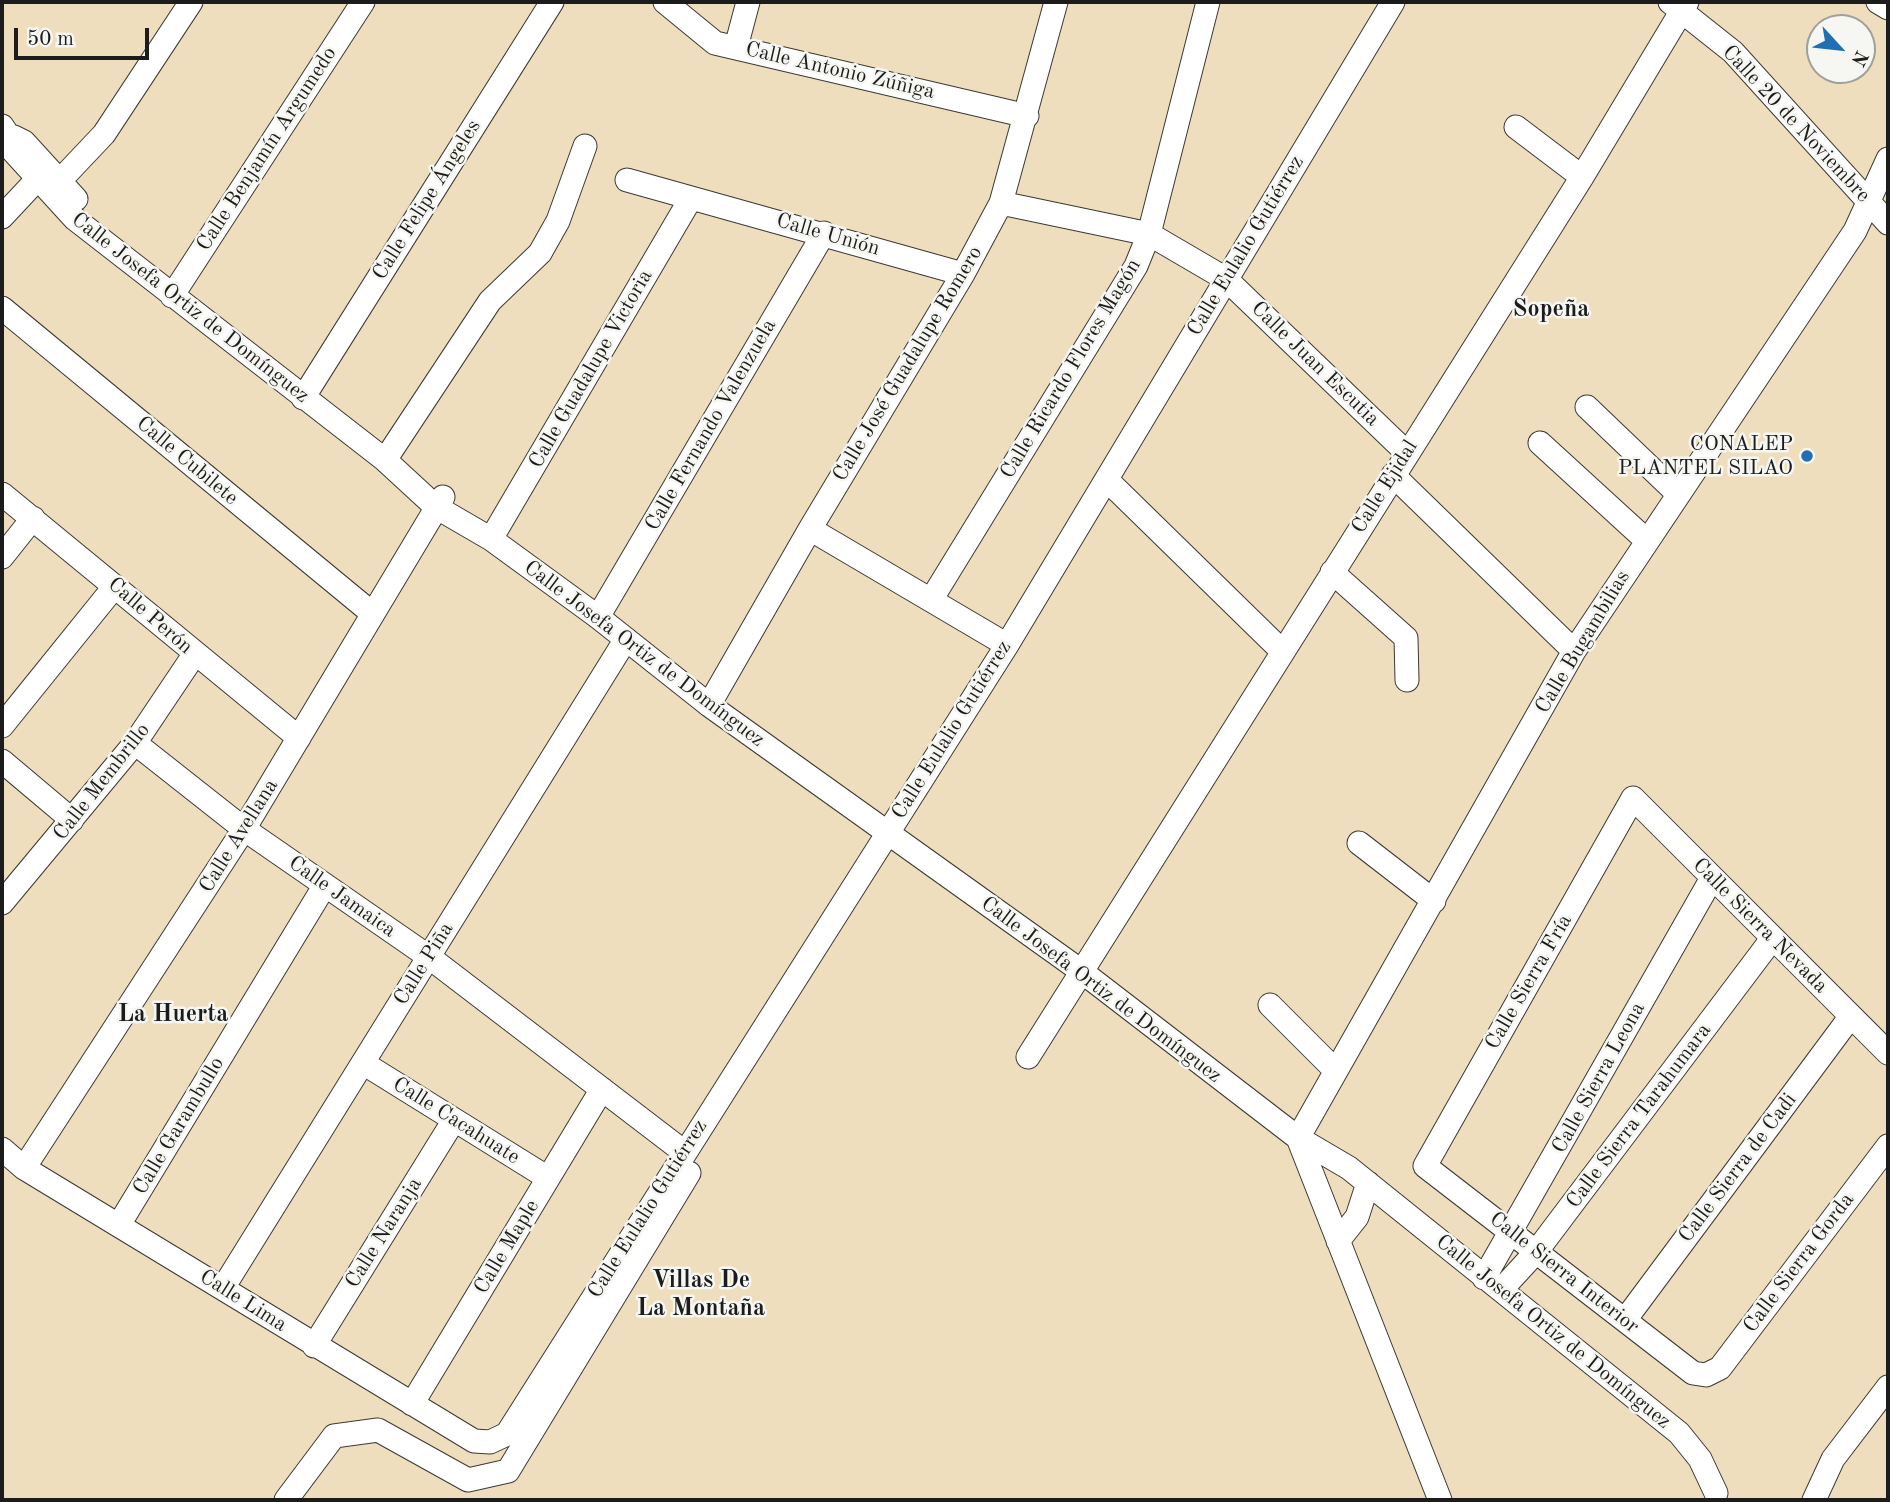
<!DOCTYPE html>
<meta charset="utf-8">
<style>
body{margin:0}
#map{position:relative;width:1890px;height:1502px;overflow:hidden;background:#eedebd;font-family:"Old Standard TT",serif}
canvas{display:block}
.frame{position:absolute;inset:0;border:4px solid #1c1c1c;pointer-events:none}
.north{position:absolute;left:1806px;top:14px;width:70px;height:70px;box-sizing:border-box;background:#f6f6f2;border:2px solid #9f9f9c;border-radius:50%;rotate:117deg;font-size:19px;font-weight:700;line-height:28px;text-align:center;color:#1c1c1c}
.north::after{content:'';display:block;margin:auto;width:24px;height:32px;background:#1f6fb2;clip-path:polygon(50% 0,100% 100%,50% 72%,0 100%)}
.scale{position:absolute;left:14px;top:28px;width:135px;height:32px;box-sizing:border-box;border:4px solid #1c1c1c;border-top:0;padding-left:9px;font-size:21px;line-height:24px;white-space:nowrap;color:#1c1c1c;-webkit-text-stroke:5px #f6f6f2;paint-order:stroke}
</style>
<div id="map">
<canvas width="1890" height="1502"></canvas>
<div class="frame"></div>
<div class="north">N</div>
<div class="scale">50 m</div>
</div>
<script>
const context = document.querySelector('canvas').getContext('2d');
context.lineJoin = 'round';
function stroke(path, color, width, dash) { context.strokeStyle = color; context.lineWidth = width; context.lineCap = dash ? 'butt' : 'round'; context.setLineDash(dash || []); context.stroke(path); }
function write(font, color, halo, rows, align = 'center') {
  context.font = font + ' "Old Standard TT",serif'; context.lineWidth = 5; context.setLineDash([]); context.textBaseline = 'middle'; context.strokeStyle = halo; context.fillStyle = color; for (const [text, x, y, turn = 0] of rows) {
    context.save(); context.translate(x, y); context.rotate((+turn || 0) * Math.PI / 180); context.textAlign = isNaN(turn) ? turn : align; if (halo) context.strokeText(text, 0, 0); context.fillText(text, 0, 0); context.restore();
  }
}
const minor = new Path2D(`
 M665,2L715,43L1027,116
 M1670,2L1733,52L1888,223
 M1878,2L1888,8
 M736,47L748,2
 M2,126L8,135L12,150L75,219L385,460L436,507L491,539L598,617L709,705L1081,971L1298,1138L1349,1168L1679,1433L1700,1459L1716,1493
 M1516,127L1582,177
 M14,137L24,142L76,199
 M627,180L963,274
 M51,190L104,134L191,2
 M1001,203L1149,234L1226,279L1407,453
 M2,217L46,170
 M172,296L363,2
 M2,308L373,614
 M303,398L552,2
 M1587,407L1678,494
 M1540,443L1646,540
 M385,460L490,301L540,253L558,221L585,146
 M1393,475L1574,651
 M1107,480L1282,651
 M2,494L299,738
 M810,529L1007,645
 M491,539L691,198
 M2,557L33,518
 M1332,572L1406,638L1407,680
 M931,600L1136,266L1149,234L1208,2
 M598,617L824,233
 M709,705L810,529L963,274L1001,203L1056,2
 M2,726L115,586
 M135,743L244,829L429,957L684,1152
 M2,761L72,820
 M1359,843L1434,901
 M2,903L135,743L194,655
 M1270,1005L1336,1071
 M1888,1053L1633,798L1425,1166L1693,1373L1706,1375L1720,1368L1888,1146
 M1028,1057L1582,177L1687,2
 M363,1063L548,1178
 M1298,1138L1574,651L1855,231L1888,159
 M1298,1138L1440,1500
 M2,1149L24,1168L474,1441L490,1442L507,1434L1007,645L1393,2
 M24,1168L244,829L443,497
 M120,1223L325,885
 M1338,1241L1357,1217L1368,1183
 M1484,1278L1712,878
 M223,1288L626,639
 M1501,1290L1536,1252L1772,939
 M1625,1320L1851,1016
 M314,1346L454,1120
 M412,1404L602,1089
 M286,1500L334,1436L378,1430L468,1480L508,1471L689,1173
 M1814,1500L1833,1459L1888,1387`);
const markers = [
 [1807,456,7,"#1f6fb2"]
];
const streetNames = [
 ["Calle Antonio Zúñiga",840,71,13],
 ["Calle 20 de Noviembre",1796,124,47],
 ["Calle Benjamín Argumedo",267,149,-57],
 ["Calle Felipe Ángeles",427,200,-58],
 ["Calle Unión",828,235,16],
 ["Calle Eulalio Gutiérrez",1246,246,-59],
 ["Calle Josefa Ortiz de Domínguez",190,308,38],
 ["Calle José Guadalupe Romero",908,364,-59],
 ["Calle Juan Escutia",1315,364,44],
 ["Calle Guadalupe Victoria",591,369,-60],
 ["Calle Ricardo Flores Magón",1071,369,-59],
 ["Calle Fernando Valenzuela",711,425,-60],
 ["Calle Cubilete",187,461,40],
 ["Calle Ejidal",1385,487,-58],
 ["Calle Perón",150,616,41],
 ["Calle Bugambilias",1583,642,-59],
 ["Calle Josefa Ortiz de Domínguez",644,654,37],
 ["Calle Eulalio Gutiérrez",952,730,-58],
 ["Calle Membrillo",102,782,-52],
 ["Calle Avellana",239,836,-58],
 ["Calle Jamaica",342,897,35],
 ["Calle Sierra Nevada",1760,926,45],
 ["Calle Piña",424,964,-58],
 ["Calle Sierra Fría",1529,982,-60],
 ["Calle Josefa Ortiz de Domínguez",1101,990,37],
 ["Calle Sierra Leona",1599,1078,-61],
 ["Calle Sierra Tarahumara",1639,1116,-53],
 ["Calle Cacahuate",456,1121,32],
 ["Calle Garambullo",179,1126,-59],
 ["Calle Sierra de Cadi",1738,1168,-53],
 ["Calle Eulalio Gutiérrez",648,1209,-58],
 ["Calle Naranja",384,1233,-58],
 ["Calle Maple",507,1247,-59],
 ["Calle Sierra Gorda",1799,1263,-53],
 ["Calle Sierra Interior",1564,1273,38],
 ["Calle Lima",243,1301,32],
 ["Calle Josefa Ortiz de Domínguez",1553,1332,39]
];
const poiNames = [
 ["CONALEP",1793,444],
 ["PLANTEL SILAO",1793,468]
];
const quarterNames = [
 ["Sopeña",1551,310],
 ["La Huerta",173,1015],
 ["Villas De",701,1281],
 ["La Montaña",701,1309]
];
stroke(minor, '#3c3934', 25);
stroke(minor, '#fff', 23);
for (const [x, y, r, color] of markers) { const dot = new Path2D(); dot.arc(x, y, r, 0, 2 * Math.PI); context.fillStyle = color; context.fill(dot); stroke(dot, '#f6f6f2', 2.5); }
write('21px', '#1c1c1c', '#f6f6f2', streetNames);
write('21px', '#1c1c1c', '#f6f6f2', poiNames, 'right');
write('bold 24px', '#1c1c1c', '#f6f6f2', quarterNames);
</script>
